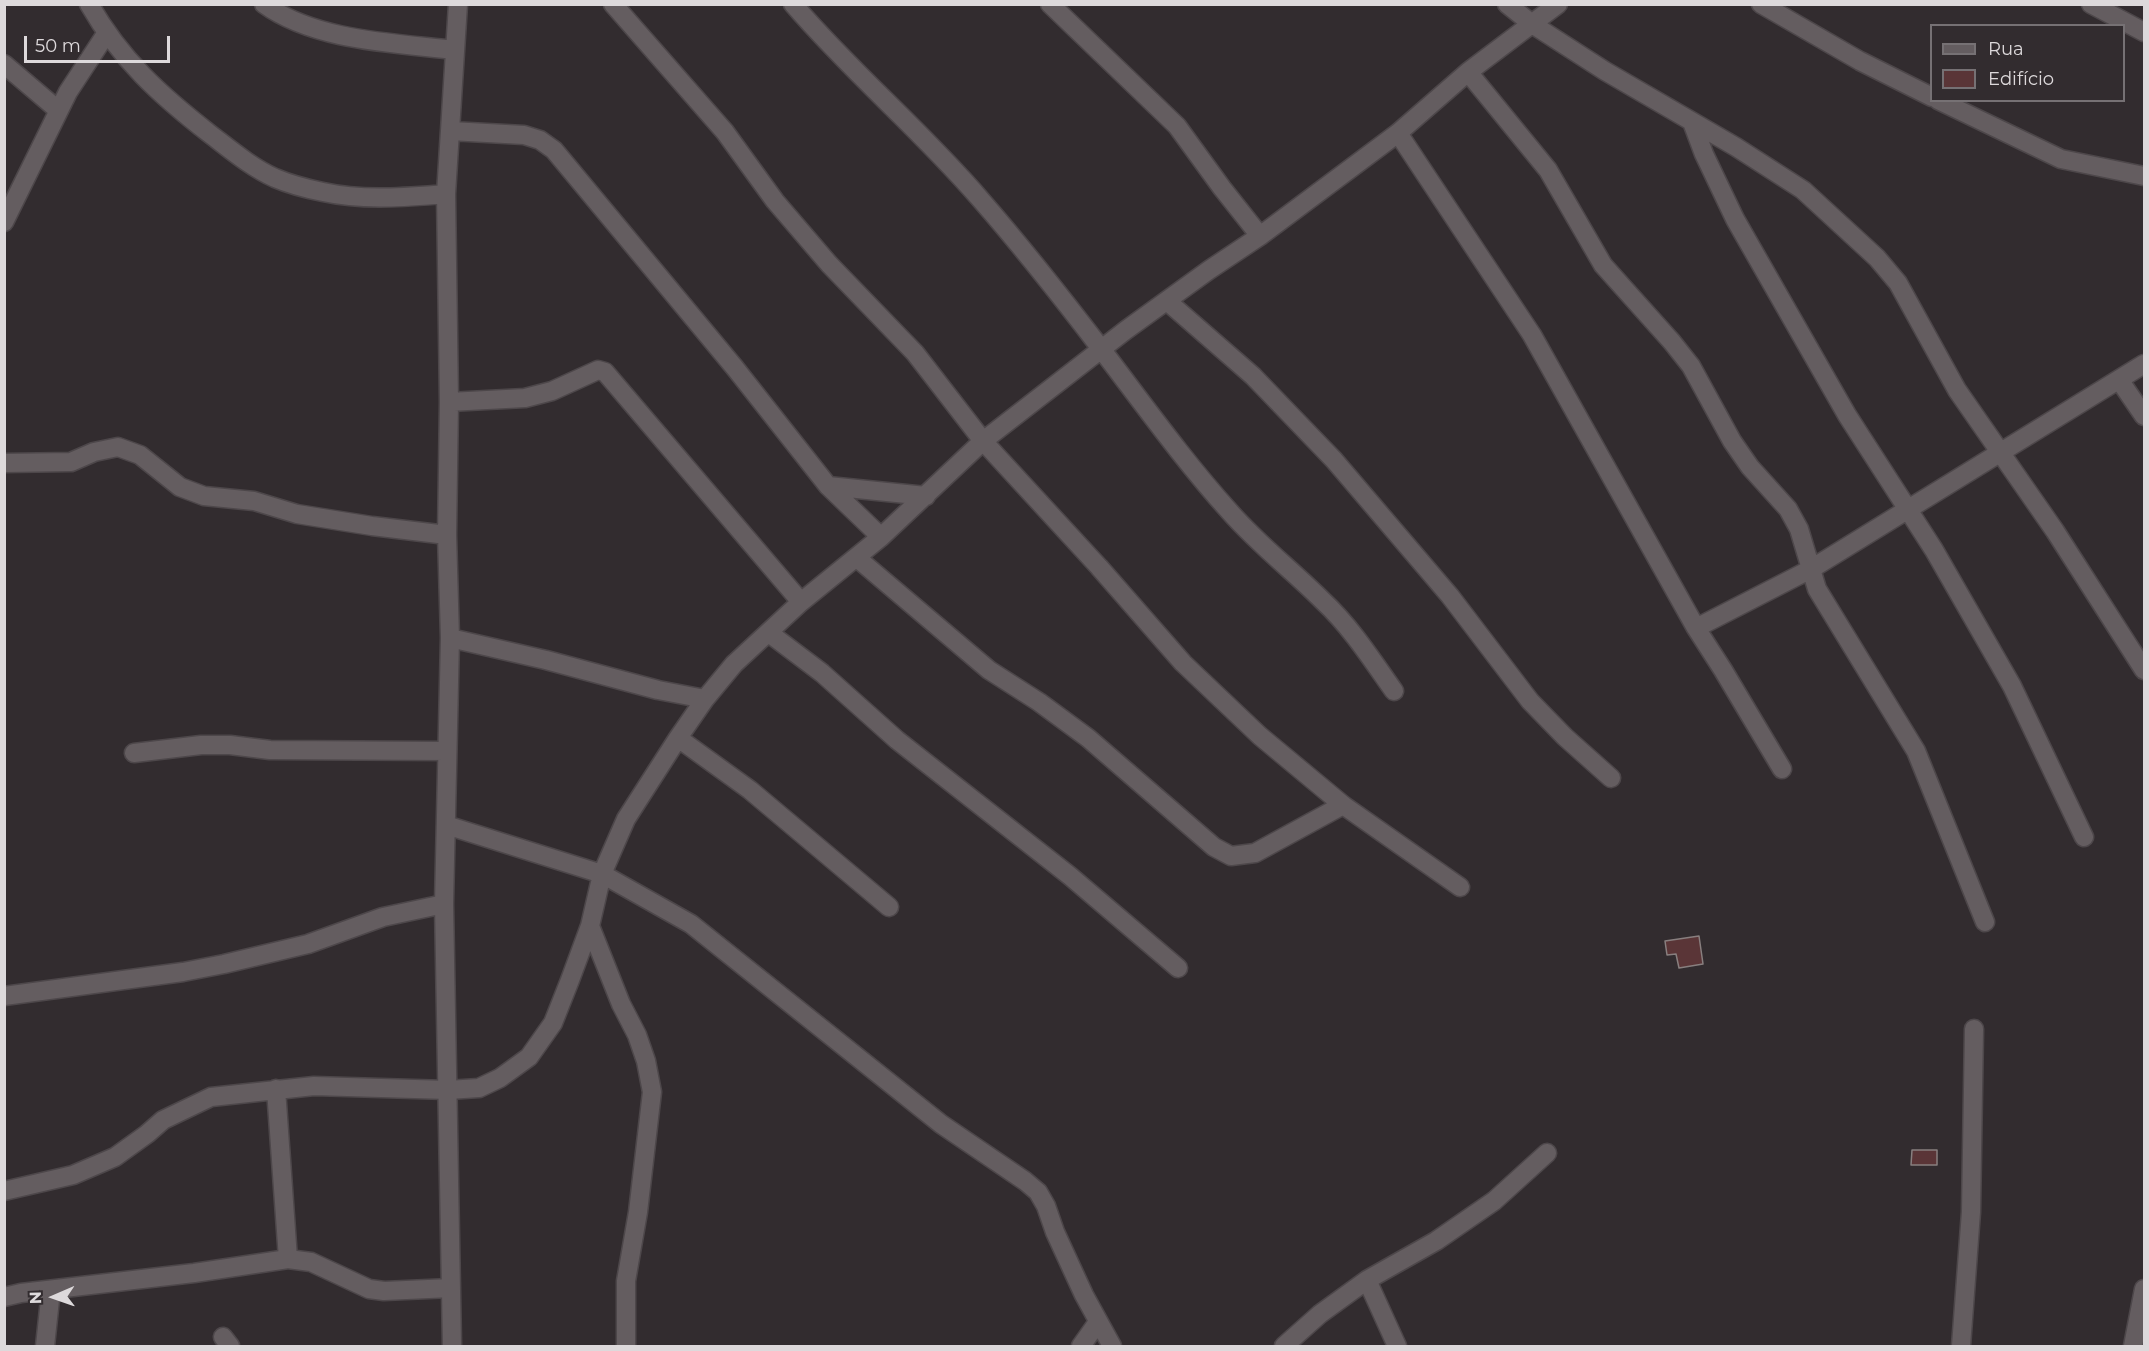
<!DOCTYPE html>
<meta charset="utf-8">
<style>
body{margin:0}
#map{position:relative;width:2149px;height:1351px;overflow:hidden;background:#322c2f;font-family:Montserrat,sans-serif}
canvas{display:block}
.frame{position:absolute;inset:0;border:6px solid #ddd9db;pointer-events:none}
.legend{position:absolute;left:1930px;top:24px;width:195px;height:78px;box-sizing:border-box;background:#322c2f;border:2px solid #767174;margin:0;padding:8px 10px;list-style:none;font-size:18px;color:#ddd9db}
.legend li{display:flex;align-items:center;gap:12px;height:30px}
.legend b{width:30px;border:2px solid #767174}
.north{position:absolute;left:24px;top:1267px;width:60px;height:60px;-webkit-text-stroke:4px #322c2f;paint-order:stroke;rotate:268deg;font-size:16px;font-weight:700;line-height:24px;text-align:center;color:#ddd9db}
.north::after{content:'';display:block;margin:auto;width:21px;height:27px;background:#ddd9db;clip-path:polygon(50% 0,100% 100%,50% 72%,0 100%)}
.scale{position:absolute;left:24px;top:36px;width:146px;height:27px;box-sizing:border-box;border:3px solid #ddd9db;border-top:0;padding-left:8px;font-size:18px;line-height:21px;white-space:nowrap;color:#ddd9db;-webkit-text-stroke:4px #322c2f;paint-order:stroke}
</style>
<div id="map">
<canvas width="2149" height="1351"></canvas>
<div class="frame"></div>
<ul class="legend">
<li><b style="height:8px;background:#645d60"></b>Rua</li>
<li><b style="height:16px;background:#5a3537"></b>Edifício</li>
</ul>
<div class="north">N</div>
<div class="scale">50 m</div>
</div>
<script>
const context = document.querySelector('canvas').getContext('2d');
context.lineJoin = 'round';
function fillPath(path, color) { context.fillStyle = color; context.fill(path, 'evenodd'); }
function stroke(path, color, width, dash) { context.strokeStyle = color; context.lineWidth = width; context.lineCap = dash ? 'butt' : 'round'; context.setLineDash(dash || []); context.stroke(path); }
const building = new Path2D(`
 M1699,936L1703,964L1679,968L1676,954L1667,955L1665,941Z
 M1912,1150H1937V1165H1911Z`);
const minor = new Path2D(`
 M89,4C121,60 160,95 210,134C231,150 251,167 275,178C289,184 308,189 323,192C364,201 405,197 446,194
 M264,4C315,41 395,43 455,50
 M613,4L725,132L775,201L829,264L915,353L983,441L1099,567L1183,663L1260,736L1343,805L1460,887
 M793,4C852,73 922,131 981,200C1023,248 1063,299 1102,350C1144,405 1184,461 1230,512C1259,545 1293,571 1323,601C1351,627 1372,660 1394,691
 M1050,4L1177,126L1222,188L1260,236
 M1507,4L1532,24L1605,71L1736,147L1803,190L1877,258L1898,283L1957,390L2055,531L2144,670
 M1761,4L1860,61L1932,97
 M2091,4L2144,32
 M4,64L58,110
 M1468,72L1548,170L1603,265L1672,342L1691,366L1732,441L1750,467L1788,509L1799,529L1817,589L1916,751L1985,922
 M1938,100L2061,159L2144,176
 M1692,122L1704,154L1735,219L1847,415L1934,550L2012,686L2084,837
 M450,131L524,135L540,140L554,150L735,368L828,486L881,537
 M1398,133L1532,335L1696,628L1723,670L1782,769
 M4,222L68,92L106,34
 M1167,301L1253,376L1334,460L1450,596L1530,701L1565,737L1611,778
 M2120,381L2144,416
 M449,402L525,398L552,391L598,370L605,372L801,602
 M4,463L71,462L94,452L118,447L140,455L180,487L204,496L254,501L297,514L372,526L447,535
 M828,486L926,496
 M857,558L989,670L1039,702L1088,738L1214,847L1231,856L1255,853L1343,805
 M1696,628L1811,569L2144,364
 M769,633L822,673L897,740L1070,876L1178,968
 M450,638L546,660L658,690L705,699
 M678,738L750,790L889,907
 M134,753L201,745H230L270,750L447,751
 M446,825L602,874L691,924L941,1124L1025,1181L1038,1192L1046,1206L1055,1232L1084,1295L1112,1346
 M590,926L621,1004L637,1035L646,1061L652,1092L638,1212L626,1281V1346
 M4,996L183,972L224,964L308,944L383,917L444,904
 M276,1089L288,1259
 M4,1191L73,1175L115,1157L147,1134L163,1120L211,1097L314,1086L448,1090L479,1088L500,1078L529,1057L553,1023L570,980L590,926L602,874L626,819L678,738L705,699L734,664L801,602L881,537L983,441L1126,330L1209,270L1260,236L1398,133L1468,72L1558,4
 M1367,1280L1397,1346
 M4,1297L21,1293L194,1273L288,1259L311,1262L369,1289L384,1291L451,1288
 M223,1337L230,1346
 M45,1346L51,1290
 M452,1346L444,904L450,638L447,535L449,402L446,194L458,4
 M1081,1346L1098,1322
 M1284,1346L1320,1314L1367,1280L1436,1241L1494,1201L1547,1153
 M1961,1346L1971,1212L1974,1029
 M2133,1346L2144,1289`);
fillPath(building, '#5a3537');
stroke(building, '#887f7f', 1.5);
stroke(minor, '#4d474a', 21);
stroke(minor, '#645d60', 18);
</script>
